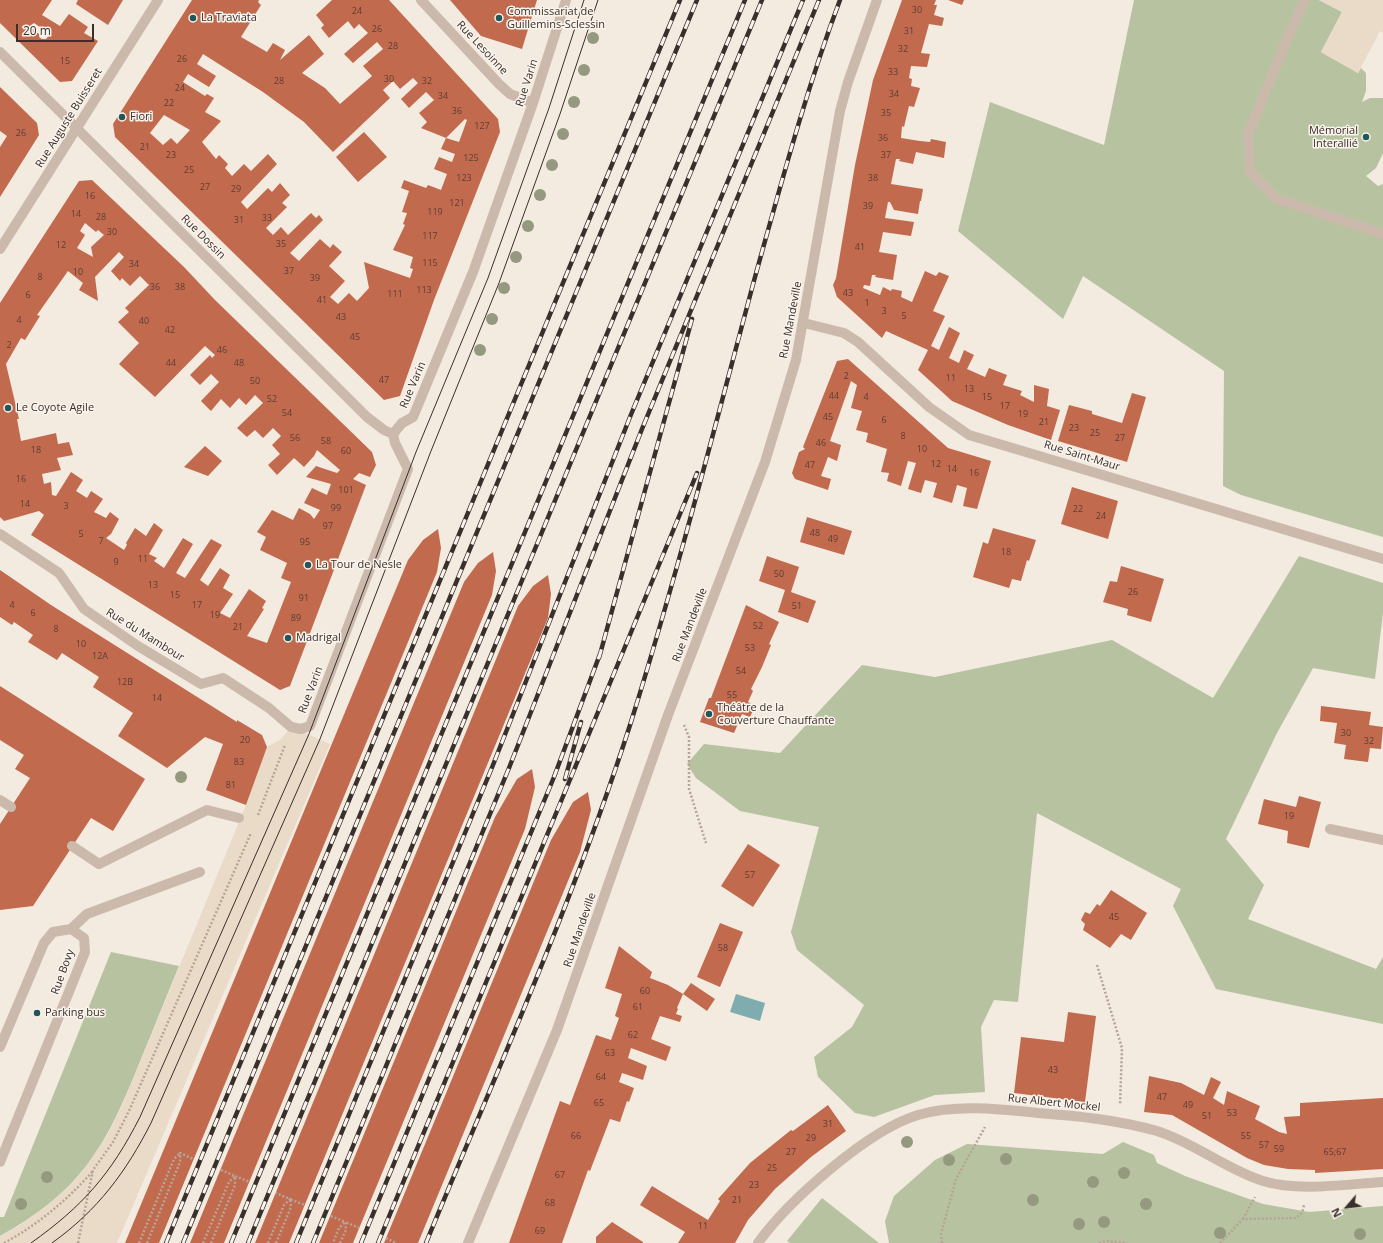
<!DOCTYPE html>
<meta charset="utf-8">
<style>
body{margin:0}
#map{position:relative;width:1383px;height:1243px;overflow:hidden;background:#f3eae0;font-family:"Open Sans",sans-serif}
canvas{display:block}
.north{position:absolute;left:1327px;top:1187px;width:40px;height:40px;-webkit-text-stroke:3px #faf4ec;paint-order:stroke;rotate:242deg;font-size:11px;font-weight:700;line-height:16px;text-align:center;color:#392f2b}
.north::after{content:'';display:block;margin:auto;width:14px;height:18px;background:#392f2b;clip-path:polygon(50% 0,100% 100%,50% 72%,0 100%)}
.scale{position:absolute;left:16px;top:24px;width:78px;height:18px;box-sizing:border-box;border:2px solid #392f2b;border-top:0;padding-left:5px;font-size:12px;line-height:14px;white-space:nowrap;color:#392f2b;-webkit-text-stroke:3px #faf4ec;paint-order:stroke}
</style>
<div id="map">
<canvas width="1383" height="1243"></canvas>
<div class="north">N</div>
<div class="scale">20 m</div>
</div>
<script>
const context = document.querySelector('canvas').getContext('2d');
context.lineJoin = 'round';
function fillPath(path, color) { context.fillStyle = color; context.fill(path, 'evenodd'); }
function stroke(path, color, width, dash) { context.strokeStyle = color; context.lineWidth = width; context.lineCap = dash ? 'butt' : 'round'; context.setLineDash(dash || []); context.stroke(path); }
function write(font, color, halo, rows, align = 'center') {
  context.font = font + ' "Open Sans",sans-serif'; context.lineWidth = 3; context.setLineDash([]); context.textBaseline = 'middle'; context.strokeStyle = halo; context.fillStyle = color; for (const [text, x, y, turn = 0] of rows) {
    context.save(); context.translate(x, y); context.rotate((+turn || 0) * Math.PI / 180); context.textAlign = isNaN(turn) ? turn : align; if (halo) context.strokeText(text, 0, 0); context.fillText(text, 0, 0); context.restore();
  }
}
const green = new Path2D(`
 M1134,0H1319L1342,12L1321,52L1358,73L1361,68L1366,73V91L1362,102L1370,98H1383V153L1376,168L1366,176L1378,186L1383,184V537L1241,495L1223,486L1224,371L1083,276L1063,319L958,231L990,102L1104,145Z
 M1299,556L1383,583V613L1375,679L1313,668L1277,733L1226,839L1264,885L1248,919L1376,969L1383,957V1024L1216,989L1173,906L1181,889L1037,813L1018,1002L994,1000L981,1027L985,1092L935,1095L874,1117L855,1113L818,1077L814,1057L852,1027L864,1005L797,950L791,932L819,827L740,811L696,778L687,764L704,744L780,753L862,665L935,677L1112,640L1213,698Z
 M111,952L179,966C166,997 154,1028 141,1059C126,1096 111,1133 87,1165C64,1195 33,1218 0,1236V1217H4Z
 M1123,1142L1154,1155L1157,1163L1185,1176L1263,1204L1309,1212L1383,1206V1243H889L885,1221L894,1196L935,1160L967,1144L1103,1154Z
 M822,1198L879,1243H790L787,1241Z`);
const plaza = new Path2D(`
 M1319,0H1383V33L1380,31L1358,73L1321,52L1342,12Z
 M291,727L330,744L117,1243H0V1236L20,1225L49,1204L70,1185L87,1165L106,1137L121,1108L246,805L267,747L281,739Z`);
const water = new Path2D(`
 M736,994L765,1003L760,1021L730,1012Z`);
const building = new Path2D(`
 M0,0H52L42,15L60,26L69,14L88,27L84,33L98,41L72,81L60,82L0,23ZM34,23L50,34L46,39H42L39,37L40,35L30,26Z
 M78,0H123L108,25L76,4Z
 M192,0H259L258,2L261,5L241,37L267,52L273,43L285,50L280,60L309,35L324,54L302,73L325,88L340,104L372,76L363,66L383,49L377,42L353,63L344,54L368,33L359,24L354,29L348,21L329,38L321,28L324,25L316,15L332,0H389L498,119L500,132L434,300L400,396L384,400L115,137L113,124ZM203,54L263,92L304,122L333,152L390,98L383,90L393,81L400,89L413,78L418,83L401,99L409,108L426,92L434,100L419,113L427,122L421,128L446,138L441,149L455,154L452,162L439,157L434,169L447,174L441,190L428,185L426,188L404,180L401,188L409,191L402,212L407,213L403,224L405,225L393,250L413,257L410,268L413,269L410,278L364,262L369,288L357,301L349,293L338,304L330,297L345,281L329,266L342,252L333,244L330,248L320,239L299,261L290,253L323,220L319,215L316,218L311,213L288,235L281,227L273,235L266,228L287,207L282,203L290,195L280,183L272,192L268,188L247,209L241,202L277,164L268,154L251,171L244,164L232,176L225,168L228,164L219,155L216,159L202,142L221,121L205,112L214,98L207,94L205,96L183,82L188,74L209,87L216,76L197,64ZM164,115L190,130L177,144L171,138L163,145L150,133ZM465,119L467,120L459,142L446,138Z
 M450,0H537L522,49L481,36Z
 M902,0H936L934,5H937L934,15L944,18L942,26L929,24L921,53L930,54L927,67L911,66L909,78L912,79L911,86L920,88L914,107L909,106L904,127L902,126L901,138L920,141L930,142L931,139L946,142L944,158L916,152L913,164L899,161L900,159H896L891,184L923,189L921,201H920L918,214L894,210L890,202H888L885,218L914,222L911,236L883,232L879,252L897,255L893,280L875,277L876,275H872L870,286L864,285L863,288L880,295L883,287L891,291L892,289L902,291L901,297L912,302L925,271L936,276L939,272L949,276L933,311L945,316L931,346L939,350L949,327L960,333L949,358L959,363L964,350L974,355L967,369L985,377L989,368L1007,375L1003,385L1022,391L1020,395L1034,402V385L1049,389L1047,406L1060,410L1051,440L1008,425L952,401L918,370L928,350L886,331L882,338L837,297L833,285L836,278L855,165L873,80Z
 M948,0H964L962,5Z
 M0,87L37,123L39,135L0,197V147L7,136L0,131Z
 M364,132L387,157L358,182L336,157Z
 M92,180L184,267L215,300L372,452L376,465L370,477L359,473L353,479L366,485L290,686L280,690L31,535L44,515L39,511L4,521L0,517V303L79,181ZM85,223L96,232L98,230L104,235L91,247L93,257L77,248L85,235L80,231ZM119,252L124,257L111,271L120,281L122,278L130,286L140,276L149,285L125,308L129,312L118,322L139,343L119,364L155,397L205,346L215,355L212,358L210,355L190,375L200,385L211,374L219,382L201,401L211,411L221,399L230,408L239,398L246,405L255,395L263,403L237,428L247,437L255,430L263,438L273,428L281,436L272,445L280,454L268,465L277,475L294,458L304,467L314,456L317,450L340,470L337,473L316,466L306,477L331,484L327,495L312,488L304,503L320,510L314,519L310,514L299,508L293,520L272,510L257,532L266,537L260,550L287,563L281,578L291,582L267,643L247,636L264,609L262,608L266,601L249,589L230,618L220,613L233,594L223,588L230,575L220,568L208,586L200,580L222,545L211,539L185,578L176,573L193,544L183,538L164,568L154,561L157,558L149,554L163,530L154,523L146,536L135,528L126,543L127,545L124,550L106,538L111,534L119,519L110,512L106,518L94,512L103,499L91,491L87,498L76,491L83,480L71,472L56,496L52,495L51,482L44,484L42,474L61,470L57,458L73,455L69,442L58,444L56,433L21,441L17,419H19L6,364L21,338L25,340L40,316L37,315L68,271L83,283L79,290L98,301L95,277Z
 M848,359L948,448L991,461L977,509L963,506L967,488L957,485L952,503L933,497L937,483L925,480L921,493L908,489L916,463L908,461L901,486L887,481L889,473L881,472L887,449L866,442L868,433L856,430L862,411L851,408L857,385L851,381L830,441L841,445L837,461L828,457L821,476L831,479L828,490L795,479L792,473L799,452L805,449L803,447L837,361Z
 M1132,393L1146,397L1127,462L1058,441L1069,405L1092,411V414L1122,423Z
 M205,446L222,461L208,476L184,467Z
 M1072,487L1118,501L1108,539L1061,524Z
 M807,517L852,531L844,555L800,542Z
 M993,528L1036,540L1029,561L1027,560L1021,581L1012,579L1009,588L973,577L983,542L988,544Z
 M438,529L441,548L437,572L159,1243H125L408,560L423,540Z
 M493,552L496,571L492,595L224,1243H190L464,582L478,563Z
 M767,556L799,567L791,592L816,601L808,623L778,612L785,590L759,581Z
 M1121,566L1164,579L1151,622L1127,615L1128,609L1103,602L1110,581L1117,582Z
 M0,570L51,605L237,722V720L262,735L267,747L246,805L206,790L223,744L205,737L167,768L118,736L133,713L93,687L99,677L62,653L57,660L28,642L33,635L14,622L12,625L0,617Z
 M548,575L551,594L548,618L289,1243H255L518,606L533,586Z
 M746,605L779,622L769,644L771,645L762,667L751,689L753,691L748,702L755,706L750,717L742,714L734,733L700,722L709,698H711Z
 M0,686L145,779L113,831L91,818L33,906L0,910V824L30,778L15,769L24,755L0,740Z
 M1321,706L1371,712L1369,725L1383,727L1381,749L1370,748L1368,762L1344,759L1346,745L1334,743L1337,723L1320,721Z
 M532,769L535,787L525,829L353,1243H319L495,817L517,779Z
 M588,792L591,810L580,852L418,1243H384L551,840L573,802Z
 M1299,796L1321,802L1309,848L1287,843L1288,831L1258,824L1264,799L1296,807Z
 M748,844L780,865L753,907L721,886Z
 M1111,890L1147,913L1131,940L1121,934L1110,948L1083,930L1085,924L1081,920L1085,912L1090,914L1097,904L1100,906Z
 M720,923L743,932L720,987L697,977Z
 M619,946L652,972L650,978L668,985L683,994L691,983L715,999L707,1011L683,994L677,1008L678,1009L676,1014L682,1016L680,1022L660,1016L651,1039L671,1047L666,1061L631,1048L628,1058L647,1066L643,1080L622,1073L619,1082L634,1088L629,1102L627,1101L620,1122L610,1119L590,1171L588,1170L562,1243H509L560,1101L570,1105L596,1035L611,1040L619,1018L615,1016L622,994L605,988Z
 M1068,1012L1096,1016L1085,1102L1014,1093L1021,1037L1064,1042Z
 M1149,1076L1181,1083L1204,1095L1211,1077L1221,1082L1213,1098L1224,1105L1227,1091L1260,1106L1255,1119L1279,1132L1287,1134L1284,1117L1300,1116V1103L1383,1098V1169L1315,1173V1170L1288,1169L1264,1165L1247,1158L1172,1115L1144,1112Z
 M828,1105L846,1131L811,1157L775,1189L748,1220L735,1243H678L685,1232L640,1205L652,1186L708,1220L720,1201L718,1199L750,1163L791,1130L793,1131Z
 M612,1222L643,1242V1243H596V1237Z`);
const path = new Path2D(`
 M684,725L689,737V789L706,843
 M258,815L285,745
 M1097,965L1122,1048L1120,1105
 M331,1216L345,1222L339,1228L333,1243
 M1243,1219L1255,1197
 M386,1238L396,1243
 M4,1243C39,1224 67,1200 93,1171
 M78,1243L93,1170L113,1142L129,1111L251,833
 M139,1243L174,1159L180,1153
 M147,1243L180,1162V1153L193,1159
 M203,1243L229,1182L235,1176L221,1170
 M211,1243L235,1185V1176L250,1182
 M268,1243L284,1205L290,1199L276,1193
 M276,1243L291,1207L290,1199L305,1205
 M340,1243L346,1230L345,1222L360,1228
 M942,1243L941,1234L956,1179L985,1127
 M1099,1243L1106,1241L1126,1243
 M1220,1243L1243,1219L1296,1218L1302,1213L1304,1205`);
const service = new Path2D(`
 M1305,0L1287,39L1248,134L1250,172L1277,199L1383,234
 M0,800L11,807
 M1330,829L1383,840
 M72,846L99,864L207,810L239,818
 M71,929L87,914L200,872`);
const minor = new Path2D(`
 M421,0L499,84L510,94L533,103
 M0,52L367,417L384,430L393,434
 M804,323L844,333L858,342L929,407L969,435L1383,559
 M0,534L59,573L84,609L138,646L201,684L223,678L269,708L291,727L301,729L310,726L408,469L395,443L393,434L402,423L413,417L473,272L533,103L566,0
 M0,1047L44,943L53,932L71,929L84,938L85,952L0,1162
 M468,1243L557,1030L668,715L765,462L796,360L840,111L848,82L877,0
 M758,1243C788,1201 868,1130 918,1115C956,1104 999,1109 1038,1113C1078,1116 1118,1120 1157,1131C1195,1143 1227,1170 1263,1181C1298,1192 1347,1184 1383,1182`);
const tertiary = new Path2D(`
 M0,249L158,0`);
const tram = new Path2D(`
 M31,1243C83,1206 111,1174 140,1117L309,734L416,452L488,278L549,108L584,0
 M52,1243C98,1210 126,1172 151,1123L320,739L431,451L499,283L560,114L598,0`);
const rail = new Path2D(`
 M599,658L692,319
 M565,779L581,722
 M166,1243L680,0
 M183,1243L697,0
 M231,1243L745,0
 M248,1243L762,0
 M296,1243L493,765L630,417L803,0
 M313,1243L509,768L642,429L819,0
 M361,1243L554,777L600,654
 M378,1243L697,473
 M426,1243C497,1071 574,900 631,722C677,575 715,426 755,277C781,184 806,90 840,0`);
const trees = [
 [593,38],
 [584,70],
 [574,102],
 [563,134],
 [552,165],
 [540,195],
 [528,226],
 [516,257],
 [504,288],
 [492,319],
 [480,350],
 [181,777],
 [907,1142],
 [1006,1159],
 [949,1160],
 [1124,1173],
 [47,1177],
 [1093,1182],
 [1033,1200],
 [21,1204],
 [1146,1204],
 [1104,1222],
 [1079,1224],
 [1220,1233],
 [1360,1234]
];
const markers = [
 [193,18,4,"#21565a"],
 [499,18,4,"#21565a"],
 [122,117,4,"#21565a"],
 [1366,137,4,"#21565a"],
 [8,408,4,"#21565a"],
 [308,565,4,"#21565a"],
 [288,638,4,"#21565a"],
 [709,714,4,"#21565a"],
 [37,1013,4,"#21565a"]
];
const numberNames = [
 ["30",917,10],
 ["24",357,11],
 ["26",377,29],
 ["31",909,31],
 ["28",393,46],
 ["32",903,49],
 ["26",182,59],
 ["15",65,61],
 ["33",893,72],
 ["30",389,79],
 ["28",279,81],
 ["32",427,81],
 ["24",180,88],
 ["34",894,94],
 ["34",443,96],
 ["22",169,103],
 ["36",457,111],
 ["35",886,113],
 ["127",482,126],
 ["26",21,133],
 ["36",883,138],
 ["21",145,147],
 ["23",171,155],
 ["37",886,155],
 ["125",471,158],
 ["25",189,170],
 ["123",464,178],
 ["38",873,178],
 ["27",205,187],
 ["29",236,189],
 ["16",90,196],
 ["121",457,203],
 ["39",868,206],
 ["119",435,212],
 ["14",76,214],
 ["28",101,217],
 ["33",267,218],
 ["31",239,220],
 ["30",112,232],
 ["117",430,236],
 ["35",281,244],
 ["12",61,245],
 ["41",860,247],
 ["115",430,263],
 ["34",134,264],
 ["37",289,271],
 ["10",78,272],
 ["8",40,277],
 ["39",315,278],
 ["36",155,287],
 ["38",180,287],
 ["113",424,290],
 ["43",848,293],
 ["111",395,294],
 ["6",28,295],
 ["41",322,300],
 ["1",867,303],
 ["3",884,311],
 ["5",904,316],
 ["43",341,317],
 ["4",19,320],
 ["40",144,321],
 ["42",170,330],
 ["45",355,337],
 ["2",9,345],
 ["46",222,350],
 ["44",171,363],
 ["48",239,363],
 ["2",846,376],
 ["11",951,378],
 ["47",384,380],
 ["50",255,381],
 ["13",969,389],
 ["44",834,396],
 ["4",866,397],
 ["15",987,397],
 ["52",272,399],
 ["17",1005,406],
 ["54",287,413],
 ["19",1023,414],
 ["45",828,417],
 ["6",884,420],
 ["21",1044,422],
 ["23",1074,428],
 ["25",1095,433],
 ["8",903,436],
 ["56",295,438],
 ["27",1120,438],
 ["58",326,441],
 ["46",821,443],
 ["10",922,449],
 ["18",36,450],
 ["60",346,451],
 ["12",936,464],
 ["47",810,465],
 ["14",952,469],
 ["16",974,473],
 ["16",21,479],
 ["101",346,490],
 ["14",25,504],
 ["3",66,506],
 ["99",336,508],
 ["22",1078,509],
 ["24",1101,516],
 ["97",328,526],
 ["48",815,533],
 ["5",81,534],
 ["49",833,539],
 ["7",101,541],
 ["95",305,542],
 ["18",1006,552],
 ["11",143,559],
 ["9",116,562],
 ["50",779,574],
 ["13",153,585],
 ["26",1133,592],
 ["15",175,595],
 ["91",304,598],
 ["4",12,605],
 ["17",197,605],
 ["51",797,606],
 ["6",33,613],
 ["19",215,615],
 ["89",296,618],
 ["52",758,626],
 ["21",238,627],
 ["8",56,629],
 ["10",81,644],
 ["53",750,648],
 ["12A",100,656],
 ["54",741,671],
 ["12B",125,682],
 ["55",732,695],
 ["14",157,698],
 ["30",1346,733],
 ["20",245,740],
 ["32",1369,741],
 ["83",239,762],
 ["81",231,785],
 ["19",1289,816],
 ["57",750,875],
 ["45",1114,917],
 ["58",723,948],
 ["60",645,991],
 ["61",638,1007],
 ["62",633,1035],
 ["63",610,1053],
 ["43",1053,1070],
 ["64",601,1077],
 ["47",1162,1097],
 ["65",599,1103],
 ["49",1188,1105],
 ["53",1232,1113],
 ["51",1207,1116],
 ["31",828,1124],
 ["66",576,1136],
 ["55",1246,1136],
 ["29",811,1138],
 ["57",1264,1145],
 ["59",1279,1149],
 ["27",791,1152],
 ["65;67",1335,1152],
 ["25",772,1168],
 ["67",560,1175],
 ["23",754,1185],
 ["21",737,1200],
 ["68",550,1203],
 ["11",703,1226],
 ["69",540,1231]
];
const poiNames = [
 ["Commissariat de",507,12],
 ["Guillemins-Sclessin",507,25],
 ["La Traviata",201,18],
 ["Fiori",130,117],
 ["Mémorial",1358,131,"right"],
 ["Interallié",1358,144,"right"],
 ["Le Coyote Agile",16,408],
 ["La Tour de Nesle",316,565],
 ["Madrigal",296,638],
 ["Théâtre de la",717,708],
 ["Couverture Chauffante",717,721],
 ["Parking bus",45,1013]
];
const streetNames = [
 ["Rue Lesoinne",482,48,47],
 ["Rue Varin",527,83,-72],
 ["Rue Auguste Buisseret",69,118,-58],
 ["Rue Dossin",203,237,45],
 ["Rue Mandeville",791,320,-79],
 ["Rue Varin",413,385,-67],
 ["Rue Saint-Maur",1082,456,17],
 ["Rue Mandeville",690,625,-69],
 ["Rue du Mambour",145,635,32],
 ["Rue Varin",311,690,-69],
 ["Rue Mandeville",580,930,-71],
 ["Rue Bovy",63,972,-70],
 ["Rue Albert Mockel",1054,1103,6]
];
fillPath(green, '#b6c2a0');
fillPath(plaza, '#eadbc8');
fillPath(water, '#7fadaf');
fillPath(building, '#c26a4e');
stroke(path, '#b7a496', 2.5, [2, 2]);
stroke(service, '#cbbaac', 10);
stroke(minor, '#cbbaac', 10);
stroke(tertiary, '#cbbaac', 10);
stroke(tram, '#392f2b', 1);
stroke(rail, '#392f2b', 4.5);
stroke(rail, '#faf4ec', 3, [9]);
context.fillStyle = '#95997f';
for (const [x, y] of trees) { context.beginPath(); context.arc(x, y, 6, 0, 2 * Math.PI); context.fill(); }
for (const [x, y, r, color] of markers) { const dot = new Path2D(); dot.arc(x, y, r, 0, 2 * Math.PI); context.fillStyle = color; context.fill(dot); stroke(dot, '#faf4ec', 1.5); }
write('9px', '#5b3e34', null, numberNames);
write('11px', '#392f2b', '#faf4ec', poiNames, 'left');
write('11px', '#392f2b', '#faf4ec', streetNames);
</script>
